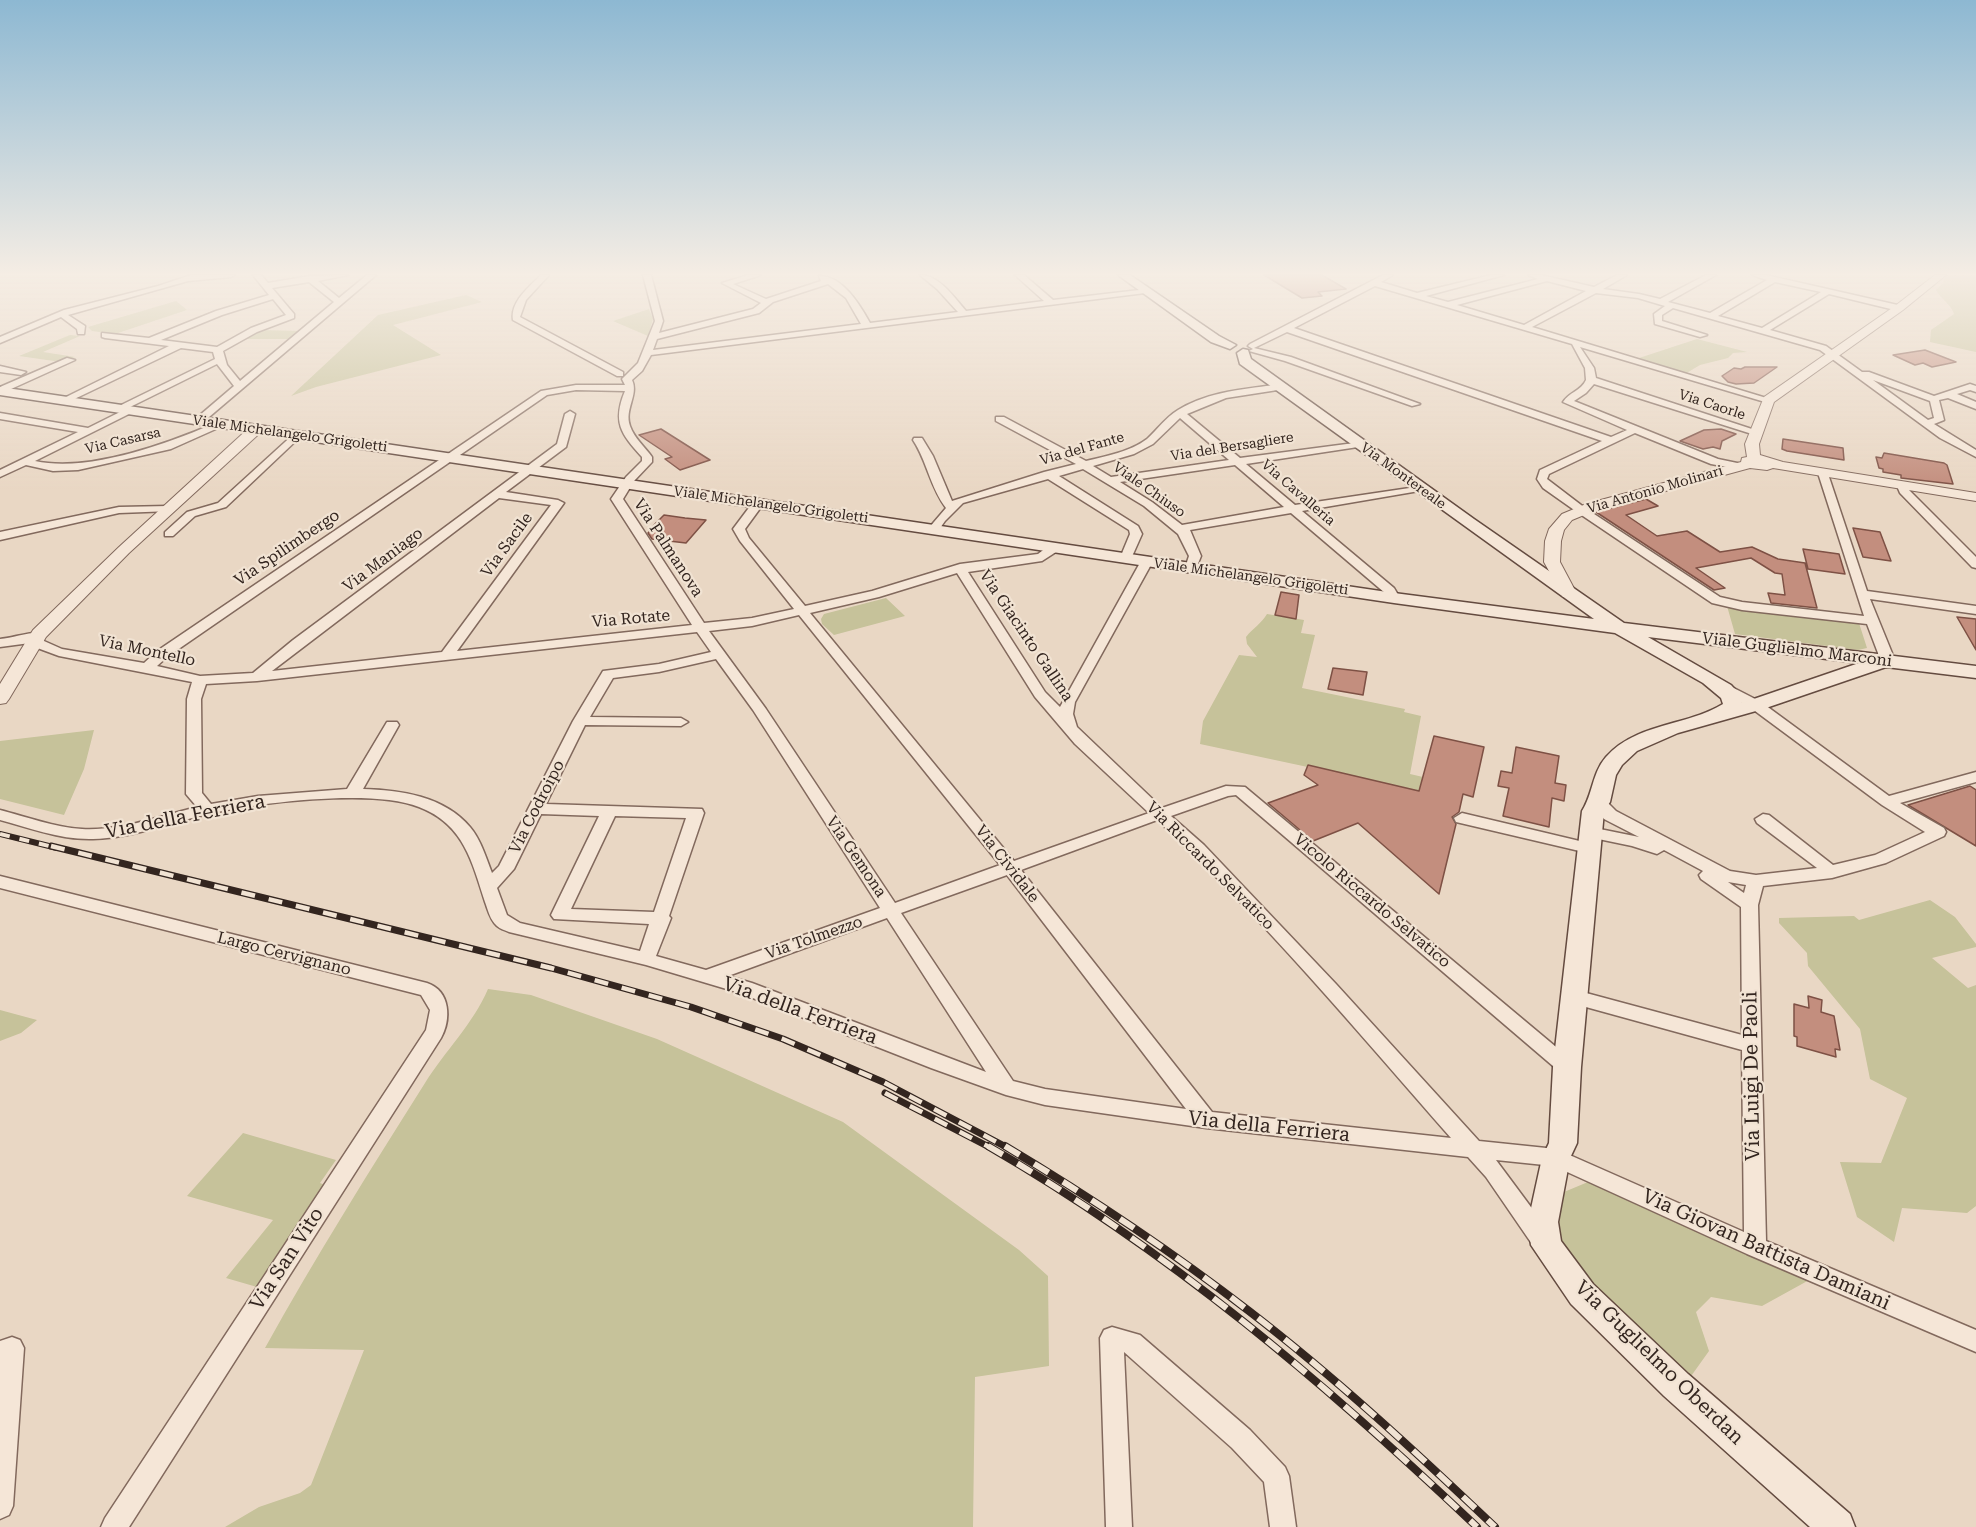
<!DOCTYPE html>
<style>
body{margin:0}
canvas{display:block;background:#e9d7c4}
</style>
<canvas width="1976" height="1527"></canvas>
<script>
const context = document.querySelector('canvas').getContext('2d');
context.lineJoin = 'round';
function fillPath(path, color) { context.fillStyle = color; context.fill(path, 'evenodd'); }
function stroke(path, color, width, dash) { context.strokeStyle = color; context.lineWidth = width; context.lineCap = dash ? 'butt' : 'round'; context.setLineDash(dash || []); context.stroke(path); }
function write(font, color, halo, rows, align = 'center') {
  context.font = font + ' "Roboto Serif",serif'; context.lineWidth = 4.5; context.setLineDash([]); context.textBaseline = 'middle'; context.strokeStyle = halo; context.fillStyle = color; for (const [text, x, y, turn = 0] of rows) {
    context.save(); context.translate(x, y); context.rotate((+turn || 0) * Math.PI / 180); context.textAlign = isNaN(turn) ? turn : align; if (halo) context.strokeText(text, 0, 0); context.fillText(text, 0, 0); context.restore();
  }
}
const green = new Path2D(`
 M1945,275H1976V352L1930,342L1931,330L1954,314C1951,304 1941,299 1936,290L1943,283Z
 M466,295L482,302L393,325L441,355L316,387L291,396L378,315Z
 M176,301L187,310L115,334L92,331L88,327Z
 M649,309L653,319L648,336L613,321Z
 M259,330L301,331L292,339H242Z
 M70,335L80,336L43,352L75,357L61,362L19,356Z
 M1697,339L1747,352L1733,353L1728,358L1700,365L1685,374L1636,359Z
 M886,598L905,616L834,635L822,624L821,619L824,614Z
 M1727,606L1859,623L1867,648L1858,650L1735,634Z
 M1267,614L1304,620L1301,633L1315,635L1302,688L1405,709L1404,712L1421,716L1410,774L1423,777L1420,791L1200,744L1203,721L1239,655L1257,657L1247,644L1246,637C1253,628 1261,624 1267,614Z
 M94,730L84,769L64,815L0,799V741Z
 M1930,900L1955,917L1976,944V947L1932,958L1968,988L1976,985V1206L1967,1213L1902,1208L1894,1242L1857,1217L1840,1162L1881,1163L1907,1098L1870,1079L1860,1029L1808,966L1807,953L1779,923V918L1854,916L1859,920Z
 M488,989L531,995L657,1039L843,1122L1019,1250L1048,1276L1049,1366L975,1377L973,1527H225L259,1507L300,1493L311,1485L364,1350L265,1348C315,1258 370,1170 425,1083C445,1051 473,1024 488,989Z
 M0,1010L37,1020L21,1033L0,1041Z
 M243,1133L336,1160L320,1183L325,1185L257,1287L226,1278L273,1220L187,1196Z
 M1588,1182L1811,1279L1762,1306L1711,1297L1696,1312L1709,1351L1684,1386L1557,1244L1555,1210L1564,1192Z`);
const building = new Path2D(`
 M1264,275H1322L1346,289L1318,292L1322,296L1302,298Z
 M1925,350L1956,362L1932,367L1923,363L1915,365L1893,355Z
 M1745,367H1777L1754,383L1736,384L1728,382L1722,376L1734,368L1741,369Z
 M661,429L710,460L680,470L665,459L672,457L639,435Z
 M1721,429L1736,434L1722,441L1720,449L1713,447L1703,449L1680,441L1704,430Z
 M1783,439L1843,448L1844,460L1787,451L1782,449Z
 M1884,453L1944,463L1947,465L1953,484L1901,478V475L1883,472V469L1879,468L1876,457L1882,458Z
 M1646,499L1658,506L1626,515L1657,536L1687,531L1720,552L1752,547L1778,559L1805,563L1817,608L1771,603L1768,593L1785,595L1782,574L1775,573L1751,558L1696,568L1725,588L1714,590L1596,512Z
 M664,515L685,518L706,520L686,543L652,539L648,533L651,530L650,529Z
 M1853,528L1880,532L1891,561L1863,557Z
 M1803,549L1839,554L1845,574L1808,569Z
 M1281,592L1299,595L1296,619L1275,615Z
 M1957,617L1976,619V650Z
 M1333,668L1367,672L1363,695L1328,689Z
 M1434,736L1484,747L1473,797L1463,794L1459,812L1452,817L1456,824L1439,894L1358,823L1313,841L1268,803L1318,785L1304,775L1308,765L1419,791Z
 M1516,747L1559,756L1555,783L1566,785L1564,801L1552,798L1549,827L1503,816L1509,788L1498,786L1501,771L1512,773Z
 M1970,786L1976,790V846L1908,805Z
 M1808,996L1822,1000L1821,1012L1834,1016L1840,1050L1835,1049L1836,1057L1797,1046V1037L1794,1036V1004L1809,1008Z`);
const minor = new Path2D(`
 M191,275H235L231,277L188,281L68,315L85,326L84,334H78L77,329L61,317L0,343V337L64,310L158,286Z
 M253,275H261L268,283L309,276L348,275L318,281L339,298L367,275H376L202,423L193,421L234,386L217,364L122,411L113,409L215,359L213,352L181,348L66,403L58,401L169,346L105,338L102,337V333L149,338L216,311L269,295ZM309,282L334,302L240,381L227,365L223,351L257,332L294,318V314L272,288ZM273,299L286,315L251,328L217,347L161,340L222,315Z
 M541,275H549L526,300L520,317L623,372V376H617L513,320C510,302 529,287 541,275Z
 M643,275H651L663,321L659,333L753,309L761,303L722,283L748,275H761L733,284L766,299L821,281L819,276C842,275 860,305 870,323L958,312L937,289L920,275C939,275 954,297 966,311L1044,301L1015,275H1024L1053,300L1148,289V293H1145L651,355L642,371L632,380C639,395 624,409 630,426C634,438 645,447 652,457V462L634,481L623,499L704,623L752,618L794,609L740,541L733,529L754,501L758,500L764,503L745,529L749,538L805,606L872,591L960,564L1038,554L1051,544H1059V550L1042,561L968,572L1045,692L1060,707L1141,561L1147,557L1151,558L1153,561L1075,702L1073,714L1077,727L1162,808L1226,786L1245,787L1574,1062L1577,1067L1574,1072L1567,1075L1560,1072L1236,795L1228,796L1171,816L1204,845L1336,984L1479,1141L1556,1149L1744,1232L1742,1050L1575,1004L1569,1002L1566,997L1569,992L1575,990L1742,1035L1741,907L1701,879L1699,875L1703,871L1664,850L1657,854L1632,846L1584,836L1582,832L1584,828L1590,827L1639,837L1604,819L1591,802L1594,799H1604L1616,811L1730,871L1756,875L1817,868L1757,823L1755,819L1763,814L1769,815L1833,865L1875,855L1925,832L1882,805L1751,708L1719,690L1717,687L1724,683L1761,702L1889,796L1976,772V782L1900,803L1944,828L1946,832L1944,836L1886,863L1832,878L1763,886L1758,905L1766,1241L1976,1330V1352L1747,1254L1554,1166L1496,1160L1548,1230L1551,1237L1548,1244L1540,1247L1532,1244L1486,1177L1468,1157L1206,1128L1045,1105L1006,1095L931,1068L740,993L646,965L509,932C505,930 500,929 497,926C490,920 488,910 485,902C472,862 464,824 419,807C372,788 254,803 204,815C167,824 131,838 93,839C61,840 30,828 0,820V810C27,817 54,827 82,829C121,831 160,816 197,807L186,794L187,699L192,682L59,656L32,646L30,643L0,647V639C12,638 32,631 42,633L44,641L62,649L144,663L157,651L541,391L576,385H625L622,379L638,363L655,321ZM828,284L846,298L861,324L653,350L657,339L759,313L773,302ZM576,390L625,391C612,422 621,434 642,457V461L626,477L611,499L692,625L457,651L564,503L558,500L506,492L566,447L575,414L570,411L565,414L557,444L293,640L253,673L200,676L157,666L167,657L547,395ZM499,498L551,505L442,652L272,671ZM957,573L1035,697L1075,744L1149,813L1014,861L810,613L879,597ZM799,615L1000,865L895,903L766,709L709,631L752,626ZM697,632L711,652L659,664L603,671L573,721L499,866L492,873C486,858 481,840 470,827C444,796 400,790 363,789L399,725L397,722H387L347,789L258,796L211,804L202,793L201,699L206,684L257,681ZM716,659L753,710L880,908L706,970L656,956L671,918L669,916L704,813L702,809L546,804L585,725L681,726L688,722L681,718L590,717L613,678L659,672ZM541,814L599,816L551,915L554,919L649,924L640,951L520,923L507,915L497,888L514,869ZM615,816L686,818L654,912L571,909ZM1157,820C1263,918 1356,1030 1451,1138L1212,1112L1021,870ZM1007,875L1186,1109L1045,1089L1013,1081L901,913ZM1728,882L1746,885L1744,893ZM887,918L986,1072L752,983L728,976Z
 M1383,275H1393L1381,282L1417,293L1491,275H1504L1426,296L1448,302L1538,279L1528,275H1541L1594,287L1617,275H1627L1603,289L1639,294L1660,299L1706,275H1716L1668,302L1710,313L1767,280L1752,275H1766L1902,306L1903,308L1899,311L1829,294L1770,330L1826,346L1862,372H1869L1934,396L1970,384L1976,386V392L1970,390L1957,394L1976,402V409L1948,398L1939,400L1944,420L1934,424L1976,450V457L1940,438L1820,350L1673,308L1662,315V321L1707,335L1700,337L1655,324L1654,314L1665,306L1638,298L1596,293L1532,327L1773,400L1765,402L1580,347L1594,368L1596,378L1761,432L1752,434L1594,384L1586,393L1574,401L1718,459L1742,464L1743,466L1738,469L1711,464L1635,433L1549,474L1547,479L1585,508L1720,597L1742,602L1864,616L1818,473L1819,471H1827L1867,591L1976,606V614L1870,599L1892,653L1889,664H1879L1878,653L1867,624L1742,610L1712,603L1577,512L1543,488L1537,479L1540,470L1602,441L1287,332L1254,348L1291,357L1420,404L1412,406L1285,361L1249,351L1253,349L1248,346L1250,344ZM1547,281L1586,291L1524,325L1457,305ZM1775,282L1821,292L1762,328L1718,316ZM1375,286L1572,344L1585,368L1586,380C1581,391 1569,392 1563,402L1627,430L1611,437L1294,328ZM1873,380L1930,401L1934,418L1928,420Z
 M67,358L75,360L0,394V387Z
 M0,366L26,372L21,375L0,372Z
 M1281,384L1284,385V389L1226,398L1187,414L1240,458L1362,442L1363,444L1358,447L1246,464L1295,505L1423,486L1425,488L1419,491L1302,511L1394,588L1400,598L1398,601H1390L1385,593L1291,513L1190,530L1201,556L1195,571H1187L1185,568L1189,556L1178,534L1144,506L1083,469L1059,476L1138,526L1142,534L1130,561H1122L1120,558L1130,534L1129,530L1048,479L963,503L945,521L938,531L934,532L928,529L946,508C930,487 927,461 913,440L914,438H922L933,456L952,501L1044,472L1076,464L996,421V417H1004L1086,461C1106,456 1130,452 1147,439C1157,430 1166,417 1178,410C1209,391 1246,389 1281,384ZM1180,418L1229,460L1111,477L1093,466L1134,454L1153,444ZM1235,465L1284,507L1182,525L1152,502L1120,482Z
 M126,409L135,411L35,461C89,473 169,443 218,422L227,424L171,449L78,470L53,471L26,465L0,477V470L78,432L0,419V413L88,428Z
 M296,432L300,433V437L226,507L195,516L173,536H165V532L187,512L218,503Z
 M1903,483L1907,484L1909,490L1976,557V568L1972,567L1900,493L1897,486Z
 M168,506L172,507V511L119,513L0,540V532L119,507Z
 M1462,813L1588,843L1594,844L1596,848L1594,852L1588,853L1456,822L1454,818Z
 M0,876L427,983C451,991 451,1020 441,1038L129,1527H101L105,1518L426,1030L430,1010L421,995L0,888Z
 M1112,1327L1140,1335L1250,1430L1285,1467L1289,1476L1296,1527H1270L1264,1482L1232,1448L1124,1352L1132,1527H1106L1100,1338L1104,1330Z
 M12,1337L20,1340L24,1348L13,1506L9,1515L0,1519V1341Z`);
const tertiary = new Path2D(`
 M1935,275H1946L1903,310L1774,402L1759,444L1760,455L1783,462L1976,493V501L1773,468L1767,470L1750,468L1596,510L1572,520L1564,530L1561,541L1560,562L1577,594L1575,597H1563L1544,562L1545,541L1549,529L1562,514L1586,504L1741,462L1742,458L1747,457L1745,444L1764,397L1895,306Z
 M256,425L263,429L261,432L129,553L46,637L9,699L6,703L0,704V684L33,630L119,547L251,426Z`);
const secondary = new Path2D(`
 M1118,275H1130L1219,336L1236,345L1230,349L1211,342Z
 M1243,349L1248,350L1251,359L1474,519L1624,623L1976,666V678L1886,667L1763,709L1678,733L1637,751L1622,765L1616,775L1610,802L1604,811L1581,1067L1577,1143L1570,1158L1558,1222L1561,1241L1593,1284L1688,1374L1850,1514L1855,1527H1810L1664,1396L1571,1304L1531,1245L1528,1222L1542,1158L1549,1143L1553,1067L1582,811C1593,794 1592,773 1606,757C1636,723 1687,726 1723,704L1721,698L1703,683L1615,633L1394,603L0,395V387L1394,593L1594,619L1240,364L1237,353ZM1648,637L1859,663L1742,703L1741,696L1731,685Z`);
const railFar2 = new Path2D(`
 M0,834L57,848`);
const railFar1 = new Path2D(`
 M51,846L551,968L691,1007L783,1039L883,1082L1008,1148
 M885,1093L991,1148`);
const rail = new Path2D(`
 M988,1146C1171,1252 1324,1382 1477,1527
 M1005,1146C1090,1197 1171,1251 1249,1311C1336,1378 1416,1452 1495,1527`);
const farStreetnames = [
 ["Via Caorle",1712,405,18],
 ["Viale Michelangelo Grigoletti",290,434,8],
 ["Via Casarsa",123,441,-13],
 ["Via del Bersagliere",1232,447,-9],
 ["Via del Fante",1082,449,-16],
 ["Via Montereale",1403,476,36],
 ["Viale Chiuso",1149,490,35],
 ["Via Antonio Molinari",1655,490,-16],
 ["Via Cavalleria",1298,493,41],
 ["Viale Michelangelo Grigoletti",771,505,8],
 ["Viale Michelangelo Grigoletti",1251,577,8]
];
const streetNames = [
 ["Via Sacile",507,545,-54],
 ["Via Spilimbergo",287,548,-34],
 ["Via Palmanova",668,548,57],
 ["Via Maniago",383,560,-37],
 ["Via Rotate",631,619,-5],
 ["Via Giacinto Gallina",1026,636,56],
 ["Viale Guglielmo Marconi",1797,650,7],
 ["Via Montello",147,651,12],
 ["Via Codroipo",537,807,-63],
 ["Via Gemona",856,857,56],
 ["Via Cividale",1007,864,52],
 ["Via Riccardo Selvatico",1210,866,45],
 ["Vicolo Riccardo Selvatico",1372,901,40],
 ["Via Tolmezzo",814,938,-19],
 ["Largo Cervignano",284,954,14]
];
const nearStreetnames = [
 ["Via della Ferriera",185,817,-11],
 ["Via della Ferriera",800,1011,20],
 ["Via Luigi De Paoli",1752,1076,-91],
 ["Via della Ferriera",1269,1127,6],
 ["Via Giovan Battista Damiani",1766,1250,24],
 ["Via San Vito",287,1259,-57],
 ["Via Guglielmo Oberdan",1659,1363,44]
];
fillPath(green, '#c6c29a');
fillPath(building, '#c38e7e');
stroke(building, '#7e5145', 1.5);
stroke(minor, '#82695d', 3);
stroke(tertiary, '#82695d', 2);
stroke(secondary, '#644b40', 3);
fillPath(minor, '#f5e6d7');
fillPath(tertiary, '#f5e6d7');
fillPath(secondary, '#f5e6d7');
stroke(railFar2, '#33251f', 6);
stroke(railFar1, '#33251f', 7);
stroke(rail, '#33251f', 8);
stroke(railFar2, '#f1e3d3', 4, [10]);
stroke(railFar1, '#f1e3d3', 4.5, [14]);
stroke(rail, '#f1e3d3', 6, [17]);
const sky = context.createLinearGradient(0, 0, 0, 489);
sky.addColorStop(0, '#8db8d2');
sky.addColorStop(0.56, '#f5ede4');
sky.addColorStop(1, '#f5ede400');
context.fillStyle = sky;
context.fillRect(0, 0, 1976, 489);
write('14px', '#33251f', '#f1e3d3', farStreetnames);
write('16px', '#33251f', '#f1e3d3', streetNames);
write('20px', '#33251f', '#f1e3d3', nearStreetnames);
</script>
